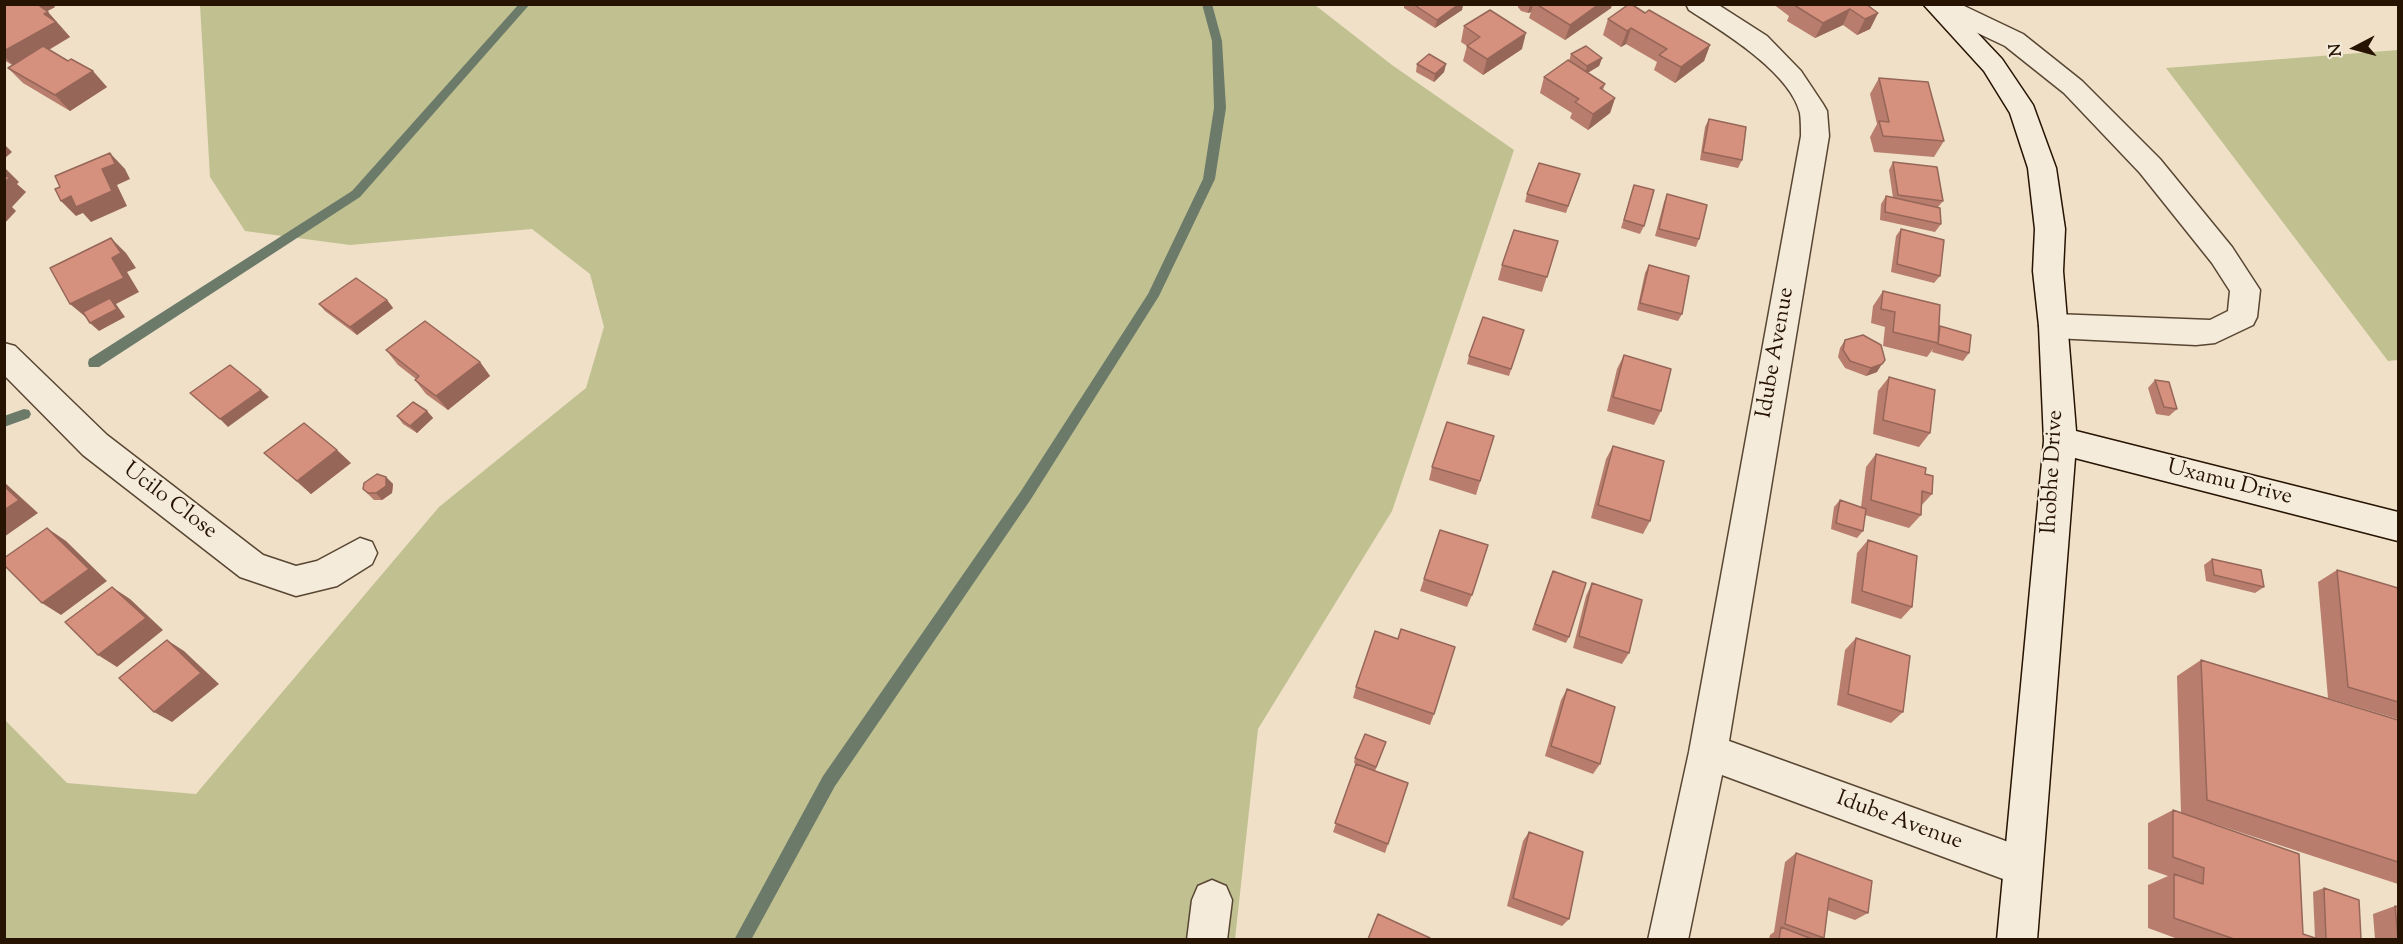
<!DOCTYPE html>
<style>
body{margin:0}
#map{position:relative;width:2403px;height:944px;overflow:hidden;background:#efe0c7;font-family:"Sorts Mill Goudy",serif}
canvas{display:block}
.frame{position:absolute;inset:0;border:6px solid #261301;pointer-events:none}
.north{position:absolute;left:2325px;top:18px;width:60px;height:60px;-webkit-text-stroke:4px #f5ebdb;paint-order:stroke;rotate:264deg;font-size:16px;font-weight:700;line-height:24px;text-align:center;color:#261301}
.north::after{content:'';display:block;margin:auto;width:21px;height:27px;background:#261301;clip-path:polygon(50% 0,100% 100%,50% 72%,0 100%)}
</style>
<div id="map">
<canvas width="2403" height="944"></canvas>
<div class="frame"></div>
<div class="north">N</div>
</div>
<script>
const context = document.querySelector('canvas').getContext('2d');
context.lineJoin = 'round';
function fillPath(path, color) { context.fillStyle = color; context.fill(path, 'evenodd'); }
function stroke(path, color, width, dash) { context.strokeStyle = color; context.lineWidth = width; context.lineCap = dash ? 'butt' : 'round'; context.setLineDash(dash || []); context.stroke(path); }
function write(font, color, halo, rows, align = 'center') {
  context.font = font + ' "Sorts Mill Goudy",serif'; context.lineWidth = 4.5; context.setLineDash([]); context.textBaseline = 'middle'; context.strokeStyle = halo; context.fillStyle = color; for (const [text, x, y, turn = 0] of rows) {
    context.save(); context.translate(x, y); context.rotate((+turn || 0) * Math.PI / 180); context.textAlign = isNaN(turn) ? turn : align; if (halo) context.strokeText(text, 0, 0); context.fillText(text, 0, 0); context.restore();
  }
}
const green = new Path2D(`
 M200,5H1315L1392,65L1514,150L1392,511L1258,729L1235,939H5L4,719L67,783L196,794L439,507L586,388L604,327L590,274L532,229L350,245L245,231L210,177Z
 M2398,50V360L2388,361L2166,68Z`);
const stream = new Path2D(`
 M519,4H530L360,197L99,367H89L88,363L89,359L352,191Z
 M1202,4H1212L1222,41L1226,108L1215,179L1159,296L1031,499L835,786L751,940H734L823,776L1021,491L1148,294L1203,179L1214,108L1212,41Z
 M24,409L29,410L31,414L29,418L4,427V416Z`);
const street = new Path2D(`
 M1686,4H1717L1767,36L1801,71L1823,104L1827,111L1829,136L1729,741L2036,852L2042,866L2036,880L2022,886L1722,775L1688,940H1648L1689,752L1801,136C1801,129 1801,120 1800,113C1790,72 1722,31 1689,10Z
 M1926,4H1960L2023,34L2082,81L2160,159L2232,247L2260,290L2257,317L2253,325L2215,343L2196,345L2054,338L2043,334L2039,326L2043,318L2054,314L2210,320L2228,311L2230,291L2212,263L2140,173L2064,93L2005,46L1929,10Z
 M4,343L15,346L107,435L263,555L296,566L317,561L360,538L372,542L377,553L372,564L337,586L296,596L240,577L83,455L4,375Z
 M1212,880L1226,886L1232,900L1227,940H1187L1192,900L1198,886Z`);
const secondary = new Path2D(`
 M1923,4H1950L2002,59L2033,105L2056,168L2065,229L2063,271L2076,431L2398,512V541L2075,458L2037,940H1997L2044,441L2039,326L2033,271L2035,229L2028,168L2010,113L1984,71Z`);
const wall = new Path2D(`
 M4,4L55,7L47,11L70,37L49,50L107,87L70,111L23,83L8,68L12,65L4,60Z
 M1404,4H1463L1462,10L1435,28L1404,8Z
 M1518,4H1612L1611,8L1565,40L1529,18L1531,12L1528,13L1521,11L1518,7Z
 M1773,4H1866L1878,13L1870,29L1857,35L1843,25L1815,38L1787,21L1789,16Z
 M1645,13L1710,45L1704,61L1675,83L1654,70L1657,62L1626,44L1621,47L1603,35L1608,19Z
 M1464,26L1522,49L1483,75L1463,61L1467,46L1461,42Z
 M1571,54L1602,58L1599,66L1588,73L1605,84L1603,90L1615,98L1610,113L1588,130L1570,118L1572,113L1540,93L1544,77L1569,61Z
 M1417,64H1446L1444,72L1434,82L1416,72Z
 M1879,78L1944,141L1934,157L1874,152L1870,137L1877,124L1870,94Z
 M1709,119L1742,160L1738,168L1700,160L1705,127Z
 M1893,162L1943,201L1938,207L1941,224L1935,232L1880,220L1881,204L1886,196L1893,198L1889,170Z
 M1580,174L1566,213L1525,202L1527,194Z
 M1634,185L1644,226L1640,234L1621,228Z
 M1667,194L1699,239L1696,247L1655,236L1664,202Z
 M1901,229L1940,276L1934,283L1891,272L1896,236Z
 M1558,241L1542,292L1498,280L1502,265Z
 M1649,265L1682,314L1678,321L1637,310L1645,273Z
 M1883,291L1938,329L1940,326L1969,353L1963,361L1932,352L1933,349L1927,357L1883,346L1885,327L1871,323L1873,306Z
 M387,300L393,308L357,335L325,311L319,304Z
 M1524,330L1509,376L1467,364L1469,356Z
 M1845,340L1877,372L1866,376L1845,368L1838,357L1840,348Z
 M386,350L480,362L490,376L448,410L426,394L415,380L416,379L398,365Z
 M1624,355L1661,411L1654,425L1607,411L1617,369Z
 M1889,377L1930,433L1919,447L1873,434L1878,391Z
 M2155,380L2177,409L2169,416L2156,414L2148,388Z
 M427,411L433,418L417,433L403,424L397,416Z
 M1494,436L1476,495L1429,480L1432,467Z
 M1613,446L1650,521L1643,534L1591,518L1606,459Z
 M264,453L351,463L311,494Z
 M1876,454L1925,474L1932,494L1921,506V515L1909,528L1865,515L1863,531L1857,538L1831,529L1834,507L1840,500L1861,507L1866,467Z
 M386,477L393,484L392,493L382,500H374L363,489Z
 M1440,530L1472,595L1467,607L1420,591Z
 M1868,540L1912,607L1901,619L1851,603L1857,553Z
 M2212,559L2264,587L2255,593L2206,581L2204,565Z
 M2337,570L2398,588V719L2328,698L2318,582Z
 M1553,571L1569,637L1566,643L1532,630L1550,577Z
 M1592,583L1629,653L1622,664L1573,648L1586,596Z
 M1856,638L1903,712L1891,723L1837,705L1845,650Z
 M1398,639L1434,714L1430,725L1353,698L1356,687Z
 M2201,660L2398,720V884L2212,823L2303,934L2315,938L2313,892L2324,888L2361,939H2178L2148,928V885L2168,876L2148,869V823L2173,810L2181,813L2177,676Z
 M1567,689L1600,764L1593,774L1545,756L1561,700Z
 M1384,748L1375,771L1388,844L1385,853L1333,832L1356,764L1354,763L1355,758Z
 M1529,832L1569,919L1562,926L1507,906L1523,841Z
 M1796,853L1868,913L1855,920L1827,910L1824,938L1822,939H1769L1770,935L1774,932L1785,862Z
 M2395,906L2398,939H2375L2373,914Z`);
const shadedWall = new Path2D(`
 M33,4H53L55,7L42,14Z
 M1459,4H1463L1462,10L1435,28L1437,20Z
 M1533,4L1531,12L1528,13L1530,5Z
 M1599,4H1612L1611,8L1565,40L1570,25Z
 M1850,9L1843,25L1815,38L1823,23Z
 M48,12L70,37L16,68L4,56V51L44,14Z
 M1878,13L1870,29L1857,35L1865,19Z
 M1631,28L1626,44L1621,47L1627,31Z
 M1526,33L1522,49L1483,75L1487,59Z
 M1710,45L1704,61L1675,83L1681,67Z
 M1602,58L1599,66L1585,74L1587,66Z
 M1446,64L1444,72L1434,82L1435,74Z
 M93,71L107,87L70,111L55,95Z
 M1615,98L1610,113L1588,130L1593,114Z
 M4,144L12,152L4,159Z
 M110,153L125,169L130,179L117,185L127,206L91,222L83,213L76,216L61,201L102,169Z
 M4,167L19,182L17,184L26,192L12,207L16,211L4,224Z
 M111,238L126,253L136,268L127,272L139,292L116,304L125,317L99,331L90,323L87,318L70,304L112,258Z
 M387,300L393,308L357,335L350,327Z
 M480,362L490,376L448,410L436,396Z
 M1882,364L1877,372L1866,376L1871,368Z
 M261,390L269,397L228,427L220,419Z
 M427,411L433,418L417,433L410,426Z
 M337,450L351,463L311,494L297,481Z
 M386,477L393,484L392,493L382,500L376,493Z
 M4,482L38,513L4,537Z
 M47,528L66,541L107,581L61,615L42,603Z
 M112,587L130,599L163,630L117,667L98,655Z
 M167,640L184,651L219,684L172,722L154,712Z`);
const building = new Path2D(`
 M4,4H37L48,12L44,14L56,22L4,51Z
 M1413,4H1459L1437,20Z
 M1536,4H1599L1570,25Z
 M1629,4H1631L1645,13L1649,10L1710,45L1681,67L1659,55L1667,49L1631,28L1627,31L1608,19Z
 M1794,4H1866L1878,13L1865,19L1850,9L1823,23L1794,5Z
 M1490,10L1526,33L1487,59L1467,46L1480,37L1464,26Z
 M43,46L68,61L71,59L93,71L55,95L8,68Z
 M1586,46L1602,58L1587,66L1571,54Z
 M1429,54L1446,64L1435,74L1417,64Z
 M1568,60L1605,84L1600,88L1615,98L1593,114L1575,102L1579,99L1544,77Z
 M1879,78L1928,82L1944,141L1883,136L1879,121L1889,122Z
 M1709,119L1746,127L1742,160L1703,152Z
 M110,153L115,164L102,169L112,191L76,207L71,196L61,201L55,189L60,187L55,176Z
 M1893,162L1937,167L1943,201L1898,195Z
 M1539,163L1580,174L1568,206L1527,194Z
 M4,176L10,177L4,183Z
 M1634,185L1654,190L1644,226L1624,220Z
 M1667,194L1707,205L1699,239L1659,229Z
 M1886,196L1940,208L1941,224L1885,212Z
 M1901,229L1944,240L1940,276L1897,264Z
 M1514,230L1558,241L1547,277L1502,265Z
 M111,238L121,253L112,258L124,278L70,304L50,268Z
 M1649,265L1689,276L1682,314L1640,303Z
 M356,278L387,300L350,327L319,304Z
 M1883,291L1940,305L1938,343L1893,332L1895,312L1881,309Z
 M110,298L117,309L90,323L83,312Z
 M1483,317L1524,330L1511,369L1469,356Z
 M425,321L480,362L436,396L415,380L419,376L386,350Z
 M1940,326L1971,335L1969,353L1938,344Z
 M1863,335L1881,345L1885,360L1882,364L1871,368L1850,361L1843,350L1845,340Z
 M1624,355L1671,369L1661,411L1613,397Z
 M230,365L261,390L220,419L190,393Z
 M1889,377L1935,390L1930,433L1883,420Z
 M2155,380L2169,382L2177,409L2164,407Z
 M413,402L427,411L410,426L397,416Z
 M1447,422L1494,436L1480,481L1432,467Z
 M304,423L337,450L297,481L264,453Z
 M1613,446L1664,461L1650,521L1598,505Z
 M1876,454L1926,468L1925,474L1933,476L1932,494L1922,491L1921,515L1871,500Z
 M377,474L386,477V486L376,493H368L363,489L364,483Z
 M4,486L19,500L4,510Z
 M1840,500L1866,509L1863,531L1836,523Z
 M47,528L89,569L42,603L4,565V558Z
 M1440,530L1488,545L1472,595L1424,579Z
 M1868,540L1917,556L1912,607L1862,591Z
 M2212,559L2261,570L2264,587L2214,575Z
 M2337,570L2398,588V702L2348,687Z
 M1553,571L1586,583L1569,637L1535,624Z
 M1592,583L1642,600L1629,653L1579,636Z
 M112,587L146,618L98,655L65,622Z
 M1401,629L1455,647L1434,714L1356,687L1375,631L1398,639Z
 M1856,638L1910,656L1903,712L1848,694Z
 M167,640L201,673L154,712L119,678Z
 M2201,660L2398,720V862L2207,800Z
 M1567,689L1615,707L1600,764L1551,746Z
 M1365,734L1386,742L1376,767L1355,758Z
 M1356,764L1408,783L1388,844L1335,823Z
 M2173,810L2299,854L2303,934L2318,939H2234L2174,918V874L2203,884L2204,868L2173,857Z
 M1529,832L1583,852L1569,919L1513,898Z
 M1796,853L1872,881L1868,913L1829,898L1824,938L1785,924Z
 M2324,888L2359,900L2361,939H2326Z
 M2395,906L2398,907V939Z
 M1378,914L1430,938L1429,939H1368Z
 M1781,927L1812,939H1779Z`);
const streetNames = [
 ["Idube Avenue",1777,353,-80],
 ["Ihobhe Drive",2054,472,-87],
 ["Uxamu Drive",2229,484,14],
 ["Ucilo Close",169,502,37],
 ["Idube Avenue",1899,822,20]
];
fillPath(green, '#c0c091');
fillPath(stream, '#6c7a6a');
stroke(street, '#584632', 3);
stroke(secondary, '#261301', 3);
fillPath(street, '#f5ebdb');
fillPath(secondary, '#f5ebdb');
fillPath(wall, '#b87d6c');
fillPath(shadedWall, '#966658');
fillPath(building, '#d6917e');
stroke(building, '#966658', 1.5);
write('22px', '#261301', '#f5ebdb', streetNames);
</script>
